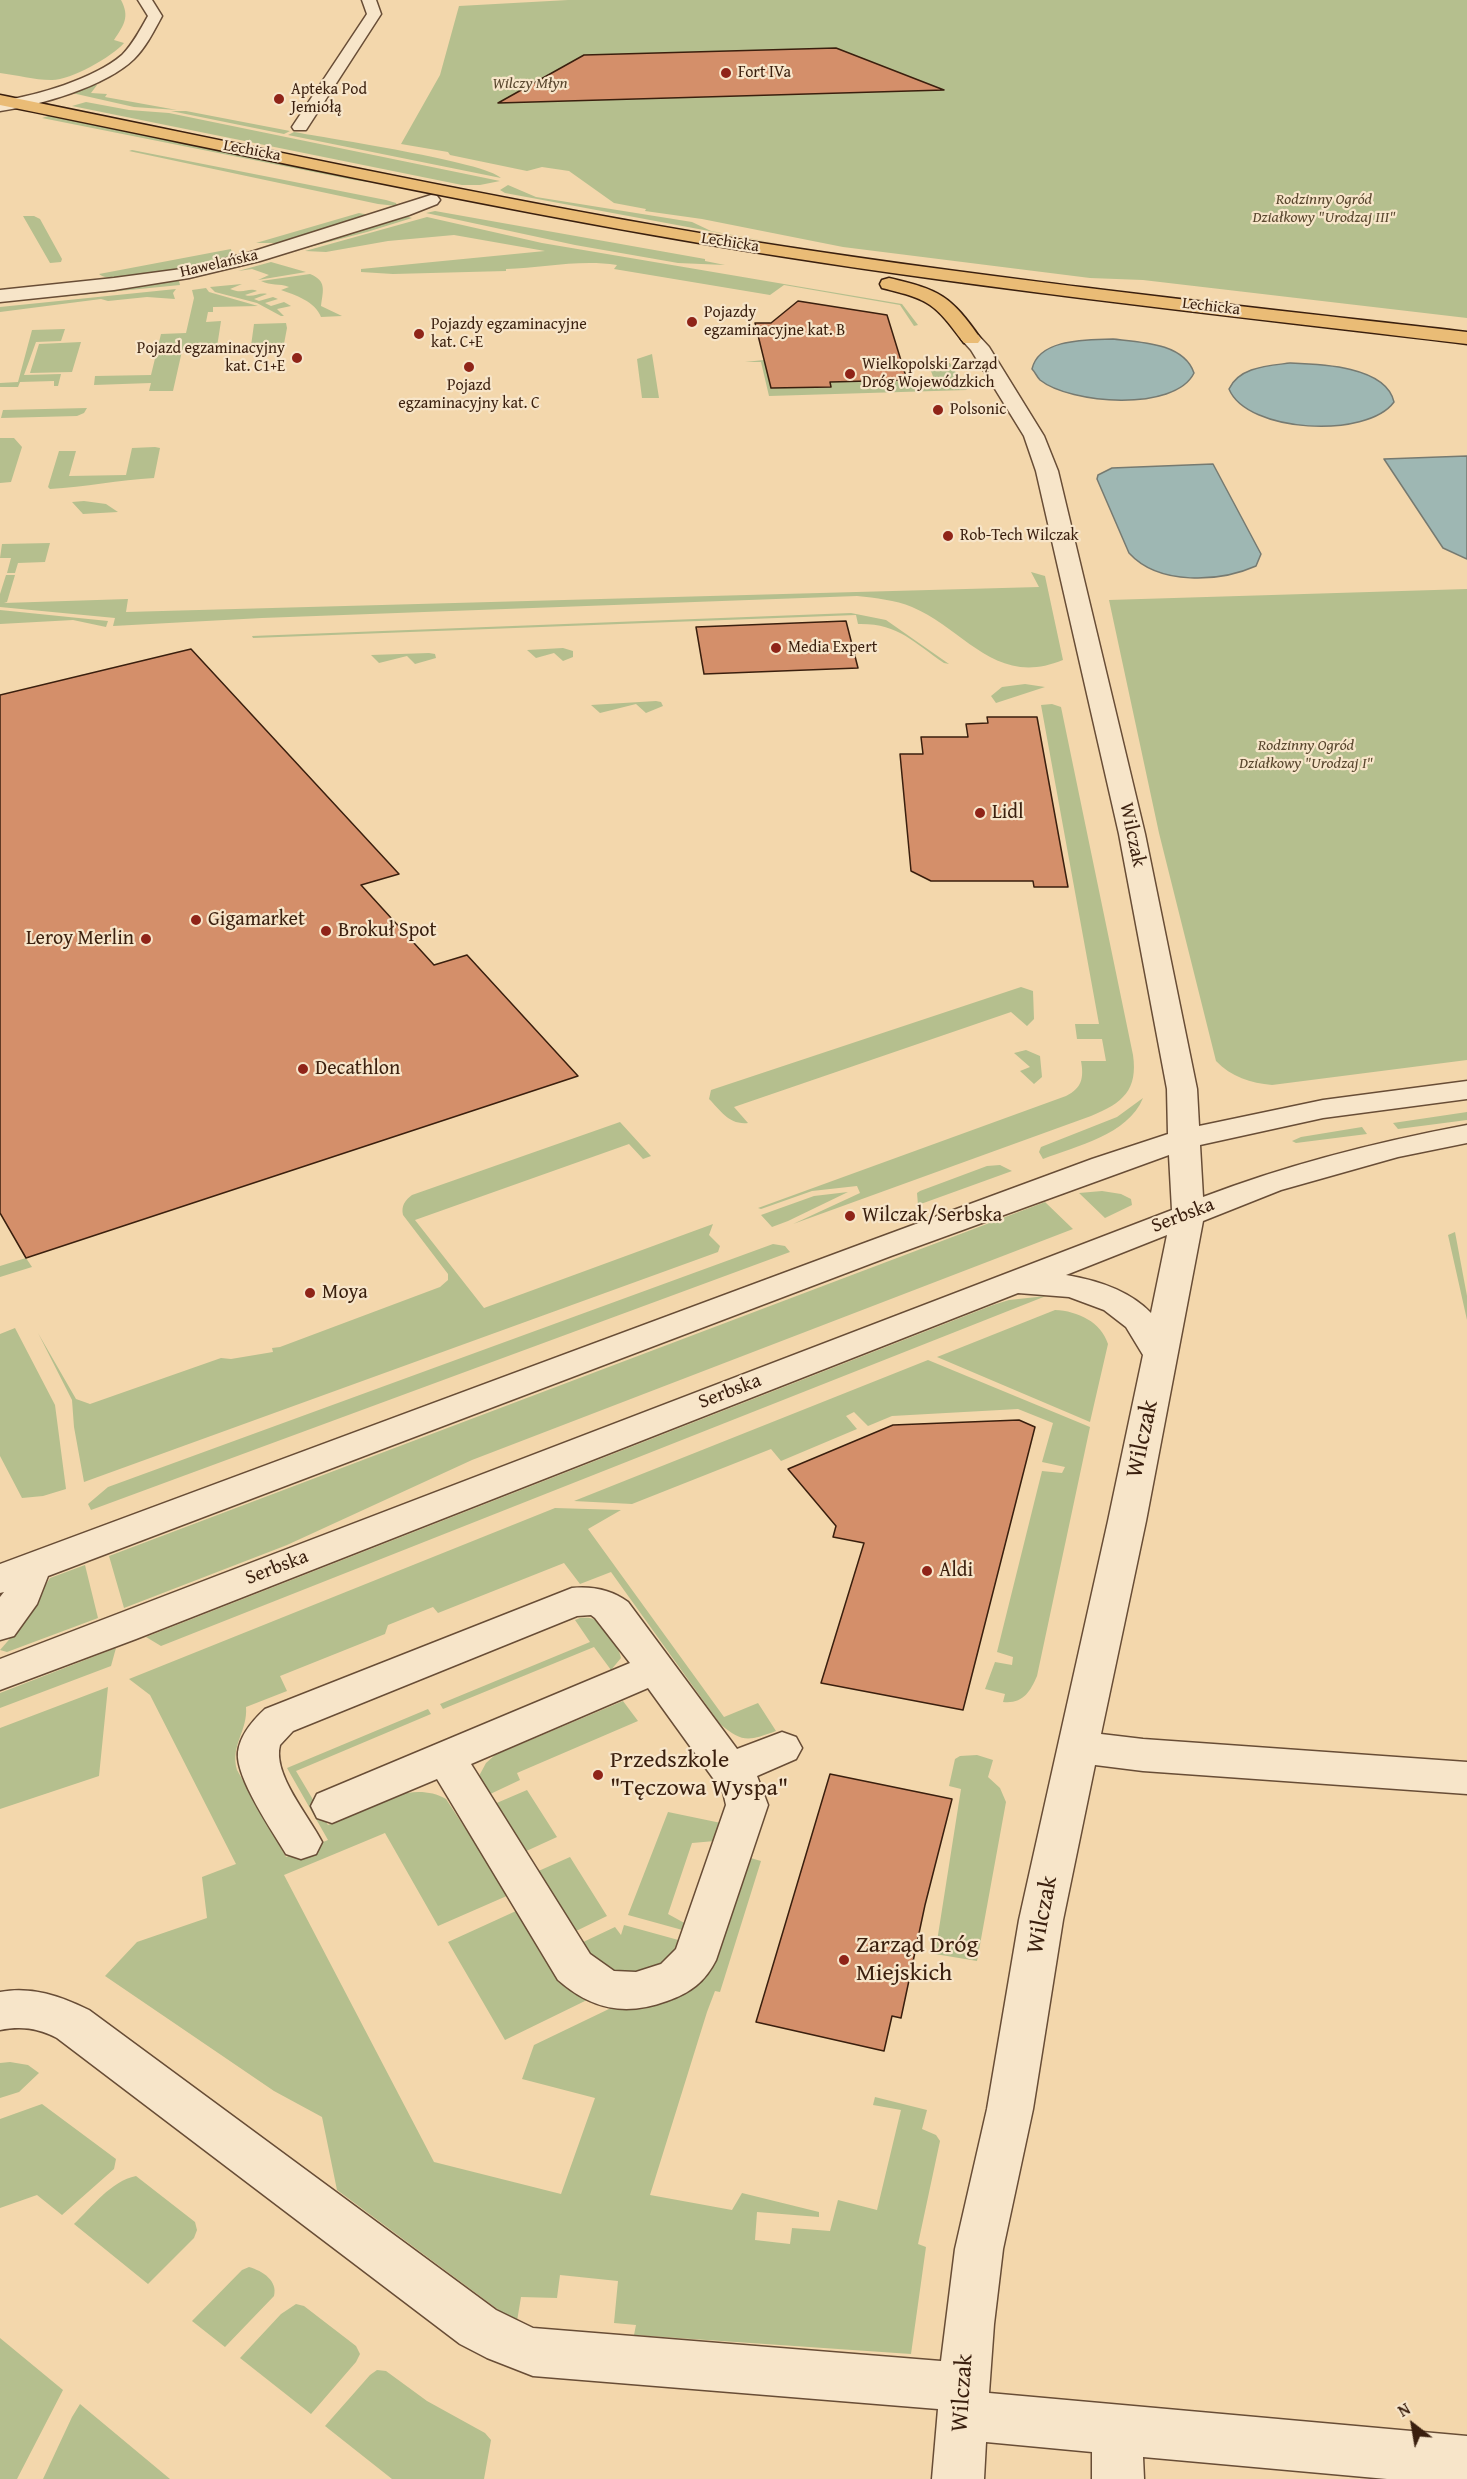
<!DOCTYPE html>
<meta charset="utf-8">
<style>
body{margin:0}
#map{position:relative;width:1467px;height:2479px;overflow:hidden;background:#f3d7ac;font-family:"Gentium Book Plus",serif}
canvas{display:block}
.north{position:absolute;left:1383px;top:2395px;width:60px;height:60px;-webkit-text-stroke:4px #f7e5c9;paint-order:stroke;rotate:329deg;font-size:16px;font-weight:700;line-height:24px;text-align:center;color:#3a1f0e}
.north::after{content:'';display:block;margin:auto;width:21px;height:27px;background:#3a1f0e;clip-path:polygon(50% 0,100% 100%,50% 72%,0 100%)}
</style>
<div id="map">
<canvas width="1467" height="2479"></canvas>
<div class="north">N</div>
</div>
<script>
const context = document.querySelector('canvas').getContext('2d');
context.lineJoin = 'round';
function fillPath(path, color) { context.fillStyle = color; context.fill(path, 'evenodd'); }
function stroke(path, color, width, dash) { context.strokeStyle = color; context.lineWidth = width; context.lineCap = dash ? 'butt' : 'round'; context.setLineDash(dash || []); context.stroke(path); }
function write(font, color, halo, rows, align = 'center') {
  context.font = font + ' "Gentium Book Plus",serif'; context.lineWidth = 4.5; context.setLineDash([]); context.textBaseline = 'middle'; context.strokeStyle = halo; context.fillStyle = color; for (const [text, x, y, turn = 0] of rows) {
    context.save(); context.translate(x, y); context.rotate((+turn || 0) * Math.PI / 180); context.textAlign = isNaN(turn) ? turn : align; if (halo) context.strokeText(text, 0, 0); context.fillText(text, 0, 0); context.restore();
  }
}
const green = new Path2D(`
 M0,0H121C130,17 124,25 114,40L124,43C112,57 69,81 51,80C34,80 17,75 0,73Z
 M568,0H1467V318L1143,280L1090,278L843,247L702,219L645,211L646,209L614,203L569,171L542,167L527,171L450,155L448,152L401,144L440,75L459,6Z
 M89,84L97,85L91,93L107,94L105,97L177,110L134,107L72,93Z
 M86,102L129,110L169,113L500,181L480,185H462L72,106Z
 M171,111H186L290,131L284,134Z
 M51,115L374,181L368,182L354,180L42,118Z
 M294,132C326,138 486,162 501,178L288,135Z
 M132,150L386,200L396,203L397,206L378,204L129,151Z
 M508,185L536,197L692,222L711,231L822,252L505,193L500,190Z
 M435,211L705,259V261L725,265L678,263L575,245L426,213Z
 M359,213L369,215L286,243H256Z
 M23,216H34L40,219L62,259L61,262L50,263Z
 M405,216L412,218L367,232L302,249Z
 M427,217L542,243L902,304L918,325L914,326L900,305L784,285L770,295L614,269L617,265C579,259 543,268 506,269V271L393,274L361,272V269L545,251L454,235L388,241L326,252L305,251Z
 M231,249L232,254C229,257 225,260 221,262C202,269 112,286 99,274Z
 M271,262L306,272L258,280L269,275L252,269L238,271Z
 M310,274C327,281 323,290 321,306L342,316L321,317C315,301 295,295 281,290L289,287C279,283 271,286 261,281Z
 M171,280L179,281L180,285L38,299L37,296Z
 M242,284L230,289C244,295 248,287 257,291L245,295C253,298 259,292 267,294L254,299L259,301L273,297L278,299L265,303L271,306L284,302L291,306L277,309L284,316H281L257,303L215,292L210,287Z
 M206,288L209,292L258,306L213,307V312H208L206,322L221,321L217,347L251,346L254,324L286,323L287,328L283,349L182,351L173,391H149L151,383L94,385L95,376L151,375L161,334L186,333L194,298L192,290Z
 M176,289L173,293L175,299L147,297L108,301L101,299L0,312V307Z
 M65,329L61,341L36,342L24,375L61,374L58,386H54V381L20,382L18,387H0V383L18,382L32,330Z
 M81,342L72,372L30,373L39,344Z
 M652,354L659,398H642L637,359Z
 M773,359L783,366L766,367L771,388L831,387L830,382L934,379L929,366L883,367L882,365L950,363L967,390L769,396L761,362H745Z
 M87,408L84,413L77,416L1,418L3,410Z
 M0,438H14L22,447L11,482L0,483Z
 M155,447L160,448L154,478C119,480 85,487 50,489L48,487L59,451H76L69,476L126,475L132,448Z
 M84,501L106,504L118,512L83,514L72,502Z
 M50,543L45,562L18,563L15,573H7L11,558H0L2,544Z
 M1031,572L1045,576L1063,660C995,688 965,629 912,607C895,600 876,598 857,596L262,618L113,626L115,618L0,607V594L6,575H15L7,602L4,603L128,599L126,612L1039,587Z
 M1467,589V1060L1272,1085C1251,1083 1231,1077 1216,1061L1159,833L1109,600Z
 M0,610L108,621L106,627L73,620L0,624Z
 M851,613L886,620L949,664L944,663C913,642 898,623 858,624L856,615L253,638L252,636Z
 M563,648L573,651V657L563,661L554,653L536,658L527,650Z
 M429,653L435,654L436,658L415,664L407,656L379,663L371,655Z
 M1025,684L1045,687L996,703L991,696L1002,687Z
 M656,701L661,702L663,706L646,713L636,704L600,713L591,705Z
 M1052,704L1061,707L1133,1055C1138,1090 1123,1103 1091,1116L793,1224L860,1193L857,1186L812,1191L761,1209L758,1208L1066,1096C1082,1088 1084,1078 1081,1061H1106L1102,1039H1077L1075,1024H1099L1041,705Z
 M1021,987L1033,991L1034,1019L1027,1026L1011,1012L734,1107L748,1123C729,1125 721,1111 709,1099L711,1090Z
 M1026,1050L1040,1056L1042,1077L1034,1084L1020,1071L1030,1067L1014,1053Z
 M1143,1098C1128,1135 1076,1146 1043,1159L1039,1152L1041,1147L1117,1117Z
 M1467,1112V1120L1398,1129L1393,1123Z
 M620,1122L651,1156L643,1159L629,1144L415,1220L484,1308L713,1224L709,1235L720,1246L718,1252L84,1482L74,1427L72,1400L38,1333L76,1399L90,1404L221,1358L231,1359L273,1352L272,1348L280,1347L440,1287L448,1280V1274L403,1215C401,1206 405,1200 412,1195Z
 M1362,1127L1367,1134L1296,1143L1292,1141L1301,1137Z
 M1000,1165L1012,1171L918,1205L917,1193L920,1191L987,1166Z
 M1102,1191L1121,1194L1131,1199L1132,1205L1105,1218L1079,1193Z
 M848,1192L788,1221L772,1227L761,1215L814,1196Z
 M1045,1202L1073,1229L472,1460L287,1545L124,1608L109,1556Z
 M1455,1232L1467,1296V1320L1448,1235Z
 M773,1244L785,1246L790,1252L91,1510L88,1504L108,1487Z
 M26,1258L32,1267L0,1277V1266Z
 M1046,1296L161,1646L146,1637L993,1305L1009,1300Z
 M1055,1310C1078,1311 1101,1322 1108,1344L1090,1422L937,1357Z
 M15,1328L55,1405L66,1489L43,1496L22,1498L0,1456V1334Z
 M928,1360L1090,1427L1037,1676C1030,1692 1023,1704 1003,1702L1005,1694L985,1689L995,1662L1012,1665L1013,1657L997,1652L1042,1471L1062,1473L1065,1467L1042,1462L1053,1423L1018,1409L892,1416L868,1426L854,1412L846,1416L857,1429L781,1461L771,1449L632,1504L574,1501Z
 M555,1508L621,1510L588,1529L724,1717L758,1703L776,1731C749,1741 742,1743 720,1724L611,1572L580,1584L564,1563L438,1613L433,1607L388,1625L385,1634L280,1676L287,1691L246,1707C248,1731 230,1745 237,1770L286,1857L328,1840L287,1768L428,1709L431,1714L296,1771L328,1825C363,1810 409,1778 446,1799L509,1895L438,1926L385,1833L284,1875L434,2162L561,2194L595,2098L522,2079L534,2045L611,2008L651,2006L681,1996L700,1979L747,1857L761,1861L720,1992L715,1991L707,2012L650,2195L732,2210L742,2193L819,2212V2217L757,2212L755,2240L790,2244L792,2228L830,2231L838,2200L877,2210L901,2110L873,2105L875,2097L927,2110L922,2129L936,2135L940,2141L918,2244L926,2247L911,2354L634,2335L636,2325L614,2323L618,2281L560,2275L557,2298L521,2297L517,2321L508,2317L337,2190L322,2117L274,2091L105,1976L137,1942L207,1918L202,1877L236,1864L150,1695L129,1679Z
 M85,1565L98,1618L7,1652L0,1650L14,1634L50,1578Z
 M580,1618C585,1618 590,1617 595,1620C605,1624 619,1647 621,1658L611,1670L594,1647L443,1709L440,1704L590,1642L575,1620Z
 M116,1648L111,1666L0,1708V1693Z
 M108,1687L99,1776L0,1809V1728Z
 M623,1701L638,1721L517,1773L520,1780L486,1796L479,1776L486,1763L495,1755Z
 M977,1755L993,1760L988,1777L1000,1788L1006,1802L977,1961L935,1954L961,1789L949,1786L955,1759L960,1756Z
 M527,1790L557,1837L522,1853L492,1805Z
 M668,1812L721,1823L715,1841L692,1843L668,1914L688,1925L686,1931L628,1915Z
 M570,1857L607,1916L572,1933L534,1873Z
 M516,1911C535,1942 553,1984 587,2000L505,2040L448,1942Z
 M624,1925L682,1941L678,1951L657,1971L613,1975L579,1944L615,1927L621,1935Z
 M10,2062L28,2065L39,2073L19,2092L0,2098V2063Z
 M42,2104L116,2159L114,2169L62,2215L37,2195L0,2208V2119Z
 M136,2176L195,2222L197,2230L194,2238L148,2284L74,2224C92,2207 111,2181 136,2176Z
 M249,2267C263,2271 278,2281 274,2296L225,2347L192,2321L242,2270Z
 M296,2304L304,2306L356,2346L360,2354L356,2362L311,2414L240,2358L281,2314Z
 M0,2338L63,2390L17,2479H0Z
 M377,2370L386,2371L427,2401L485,2433L491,2440L484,2479H392L325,2426L370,2375Z
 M80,2404L170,2479H43L72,2417Z`);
const water = new Path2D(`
 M1113,339C1140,342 1184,343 1194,373C1175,412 1070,404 1040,380C1037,377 1035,372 1032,369C1039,338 1088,340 1113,339Z
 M1290,363C1320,364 1386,366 1394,402C1367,439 1247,433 1229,389C1239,367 1267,366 1290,363Z
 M1467,456V559L1443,548L1384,459Z
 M1213,464L1261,554L1256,566C1220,582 1159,586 1129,553L1097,479L1098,475L1112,468Z`);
const building = new Path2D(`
 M836,48L944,90L498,103L584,55Z
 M798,301L887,315L907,380L830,382L831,387L771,388L755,323H771Z
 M846,621L858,668L704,674L696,627Z
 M191,649L399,874L361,885L434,965L467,955L578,1076L26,1258L0,1213V695Z
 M987,717H1037L1068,887H1034L1033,881H931L911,871L900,754H923L921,737H968L966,724L988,723Z
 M1019,1420L1035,1427L963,1710L821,1683L864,1543L833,1537L836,1526L788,1469L893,1425Z
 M830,1774L952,1799L925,1905L901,2018L892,2016L884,2051L756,2022Z`);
const minor = new Path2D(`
 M138,0H152L162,16C154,31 146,47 134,59C105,87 40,105 0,111V101C36,96 94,79 122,55C133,44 140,30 148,16Z
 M362,0H376L381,14L306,130H294L292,127L367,14Z
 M431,195L437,196L440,200L437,204L409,215L260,261L189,278L114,290L0,302V290L114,278L189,268L248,253Z
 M971,333L978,335L989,347L1044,436L1058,471L1145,834L1197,1089L1199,1126L1323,1100L1467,1081V1099L1323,1118L1200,1145L1203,1197C1289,1164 1377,1142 1467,1125V1143L1398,1157L1281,1190L1203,1221L1146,1521L1101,1734L1143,1739L1467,1762V1794L1143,1771L1095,1765L1063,1920L1033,2109L1003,2249L994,2324L989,2393L1467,2436V2479H1387L1143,2457L1144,2479H1092V2452L986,2442L984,2479H932L938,2409L533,2376L487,2358L460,2344L57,2038C38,2028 21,2026 0,2030V1992C32,1986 60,1996 89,2010L496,2310L533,2328L941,2361L955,2249L987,2109L1019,1920L1108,1521L1143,1355L1126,1327L1104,1310L1069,1297L1018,1293L136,1639L0,1690V1659L1172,1210L1169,1155L891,1256L48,1576L37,1604L14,1636L0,1640V1597L4,1592L0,1593V1564L867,1242L1092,1159L1168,1134L1167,1089L1119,834L1036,471L1024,436L971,350L961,339L964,335ZM1167,1235L1151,1313C1129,1290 1096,1280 1066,1275Z
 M572,1588C592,1586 612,1590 628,1602L737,1749L782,1732L796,1737L802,1748L796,1759L757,1776L768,1805L716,1960C705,1982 690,1993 667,2001C626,2016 592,2010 558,1980L437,1779L332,1823L317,1818L311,1806L317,1794L630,1663L595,1618L591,1615L577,1616L293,1731L280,1745C272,1774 309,1816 322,1842L316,1854L301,1859L286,1854C273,1832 235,1777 238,1752C240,1735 253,1720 265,1709ZM648,1688L723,1792L726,1805L676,1949L661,1964L636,1972L614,1971L590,1954L471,1764Z`);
const major = new Path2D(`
 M0,95C237,143 473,195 711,235C962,276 1215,303 1467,332V344C1215,314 962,287 711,245C473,205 237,153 0,105Z
 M889,278C940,290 950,295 981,339L978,343H964C934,303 931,300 882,288L880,284L882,280Z`);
const markers = [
 [726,73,6,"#8f2418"],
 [279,99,6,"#8f2418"],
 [692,322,6,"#8f2418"],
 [419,334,6,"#8f2418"],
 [297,358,6,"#8f2418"],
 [469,367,6,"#8f2418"],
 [850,374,6,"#8f2418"],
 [938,410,6,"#8f2418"],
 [948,536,6,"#8f2418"],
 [776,648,6,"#8f2418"],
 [980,813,6,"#8f2418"],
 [196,920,6,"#8f2418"],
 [326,931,6,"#8f2418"],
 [146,939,6,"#8f2418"],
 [303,1069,6,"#8f2418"],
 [850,1216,6,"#8f2418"],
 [310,1293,6,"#8f2418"],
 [927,1571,6,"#8f2418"],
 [598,1775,6,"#8f2418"],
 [844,1960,6,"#8f2418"]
];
const farPoinames = [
 ["Fort IVa",738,73],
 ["Apteka Pod",291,90],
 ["Jemiołą",291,108],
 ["Pojazdy",704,313],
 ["egzaminacyjne kat. B",704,331],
 ["Pojazdy egzaminacyjne",431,325],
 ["kat. C+E",431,343],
 ["Pojazd egzaminacyjny",285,349,"right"],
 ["kat. C1+E",285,367,"right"],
 ["Wielkopolski Zarząd",862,365],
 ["Dróg Wojewódzkich",862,383],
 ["Pojazd",469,386,"center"],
 ["egzaminacyjny kat. C",469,404,"center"],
 ["Polsonic",950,410],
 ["Rob-Tech Wilczak",960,536],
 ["Media Expert",788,648]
];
const farParknames = [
 ["Wilczy Młyn",530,84],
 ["Rodzinny Ogród",1324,200],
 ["Działkowy \"Urodzaj III\"",1324,218],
 ["Rodzinny Ogród",1306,746],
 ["Działkowy \"Urodzaj I\"",1306,764]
];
const farStreetnames = [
 ["Lechicka",252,151,11],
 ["Lechicka",730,243,9],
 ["Hawelańska",219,264,-13],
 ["Lechicka",1211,307,7]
];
const poiNames = [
 ["Lidl",992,813],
 ["Gigamarket",208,920],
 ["Brokuł Spot",338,931],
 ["Leroy Merlin",134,939,"right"],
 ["Decathlon",315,1069],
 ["Wilczak/Serbska",862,1216],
 ["Moya",322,1293],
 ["Aldi",939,1571]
];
const streetNames = [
 ["Wilczak",1132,835,78],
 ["Serbska",1183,1216,-21],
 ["Serbska",730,1392,-21],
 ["Serbska",277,1568,-21]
];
const nearStreetnames = [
 ["Wilczak",1143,1439,-78],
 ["Wilczak",1043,1915,-79],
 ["Wilczak",963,2393,-86]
];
const nearPoinames = [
 ["Przedszkole",610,1761],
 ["\"Tęczowa Wyspa\"",610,1789],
 ["Zarząd Dróg",856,1946],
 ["Miejskich",856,1974]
];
fillPath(green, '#b5bf8e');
fillPath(water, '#9eb7b3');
stroke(water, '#767a71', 1.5);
fillPath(building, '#d48f6a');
stroke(building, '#3a1f0e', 1.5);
stroke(minor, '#684d36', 3);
stroke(major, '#3a1f0e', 3);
fillPath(minor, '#f7e5c9');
fillPath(major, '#eabc76');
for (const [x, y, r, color] of markers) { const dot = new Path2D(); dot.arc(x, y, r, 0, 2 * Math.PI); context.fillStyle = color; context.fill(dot); stroke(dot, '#f7e5c9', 2); }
write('16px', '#3a1f0e', '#f7e5c9', farPoinames, 'left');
write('italic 16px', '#59472e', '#f7e5c9', farParknames);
write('16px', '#3a1f0e', '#f7e5c9', farStreetnames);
write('20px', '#3a1f0e', '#f7e5c9', poiNames, 'left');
write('20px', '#3a1f0e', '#f7e5c9', streetNames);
write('24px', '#3a1f0e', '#f7e5c9', nearStreetnames);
write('24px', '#3a1f0e', '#f7e5c9', nearPoinames, 'left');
</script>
